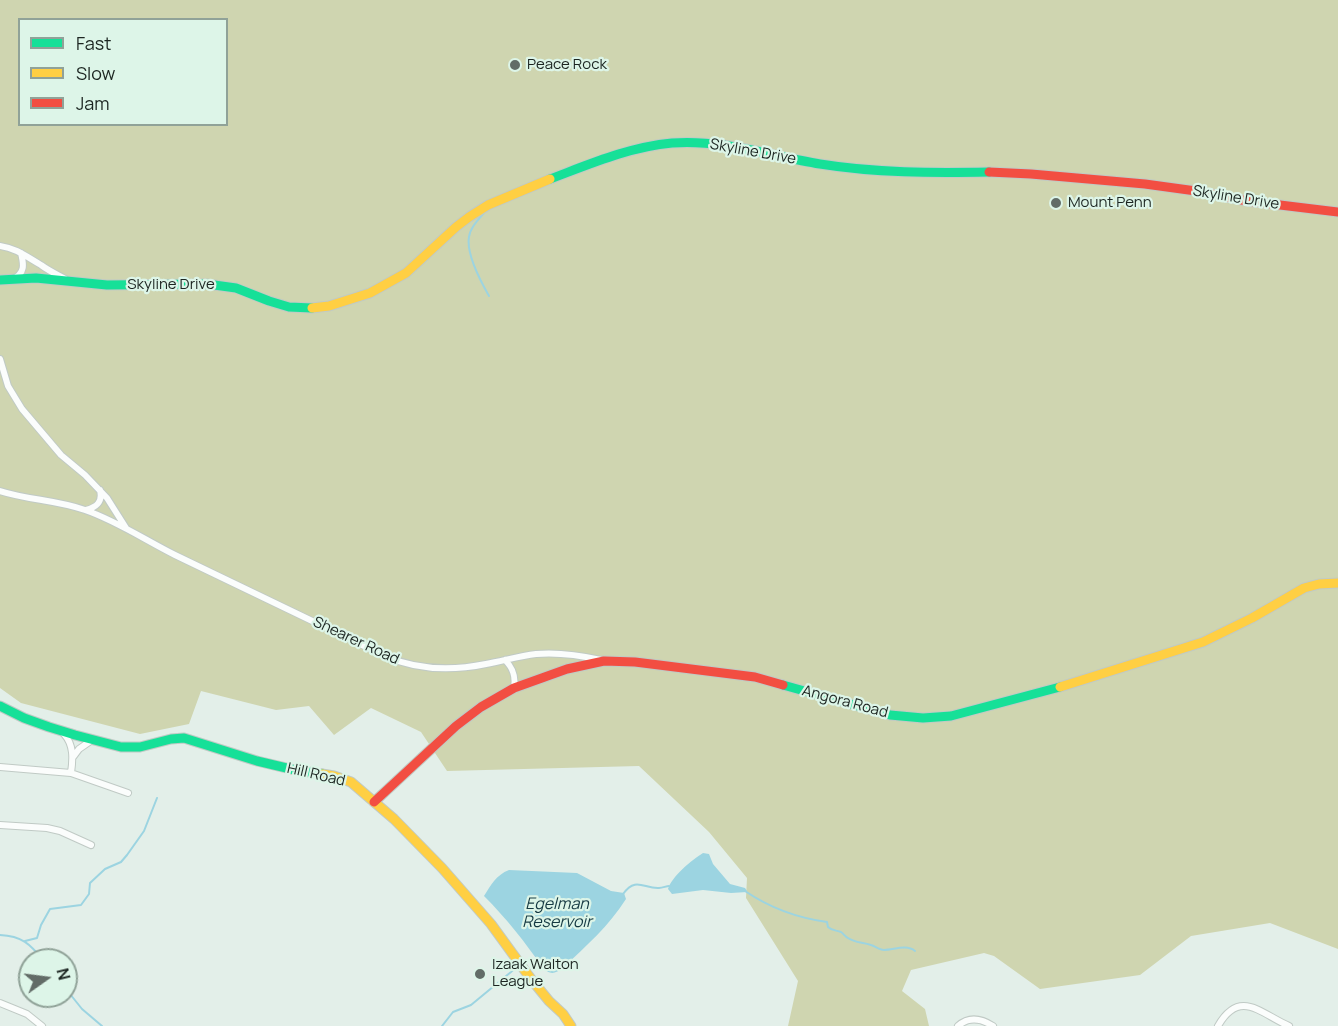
<!DOCTYPE html>
<style>
body{margin:0}
#map{position:relative;width:1338px;height:1026px;overflow:hidden;background:#e3efe9;font-family:Manrope,sans-serif}
canvas{display:block}
.legend{position:absolute;left:18px;top:18px;width:210px;height:108px;box-sizing:border-box;background:#ddf5e8;border:2px solid #90a298;margin:0;padding:8px 10px;list-style:none;font-size:18px;color:#1c2521}
.legend li{display:flex;align-items:center;gap:12px;height:30px}
.legend b{width:30px;border:2px solid #90a298}
.north{position:absolute;left:18px;top:948px;width:60px;height:60px;box-sizing:border-box;background:#ddf5e8;border:2px solid #90a298;border-radius:50%;rotate:76deg;font-size:16px;font-weight:700;line-height:24px;text-align:center;color:#1c2521}
.north::after{content:'';display:block;margin:auto;width:21px;height:27px;background:#626c67;clip-path:polygon(50% 0,100% 100%,50% 72%,0 100%)}
</style>
<div id="map">
<canvas width="1338" height="1026"></canvas>
<ul class="legend">
<li><b style="height:8px;background:#16e098"></b>Fast</li>
<li><b style="height:8px;background:#ffcf43"></b>Slow</li>
<li><b style="height:8px;background:#f24e42"></b>Jam</li>
</ul>
<div class="north">N</div>
</div>
<script>
const context = document.querySelector('canvas').getContext('2d');
context.lineJoin = 'round';
function fillPath(path, color) { context.fillStyle = color; context.fill(path, 'evenodd'); }
function stroke(path, color, width, dash) { context.strokeStyle = color; context.lineWidth = width; context.lineCap = dash ? 'butt' : 'round'; context.setLineDash(dash || []); context.stroke(path); }
function write(font, color, halo, rows, align = 'center') {
  context.font = font + ' Manrope,sans-serif'; context.lineWidth = 4.5; context.setLineDash([]); context.textBaseline = 'middle'; context.strokeStyle = halo; context.fillStyle = color; for (const [text, x, y, turn = 0] of rows) {
    context.save(); context.translate(x, y); context.rotate((+turn || 0) * Math.PI / 180); context.textAlign = isNaN(turn) ? turn : align; if (halo) context.strokeText(text, 0, 0); context.fillText(text, 0, 0); context.restore();
  }
}
const forest = new Path2D(`
 M0,0H1338V949L1270,923L1191,936L1140,975L1040,989L994,956L984,953L911,970L902,991L925,1009L929,1026H788L798,981L746,898L747,878L709,832L639,766L447,771L421,732L371,708L334,735L309,706L276,710L201,691L189,724L140,734L21,703L0,688ZM20,20H226V124H20Z`);
const water = new Path2D(`
 M703,853L709,854L713,864L730,884L745,888L747,891V892L731,893L703,890L672,894L668,889C672,876 692,860 703,853Z
 M509,870L577,873L611,891L624,893L626,899C609,926 586,946 563,968C555,974 550,975 543,968C525,942 506,918 484,896C491,885 496,875 509,870Z`);
const stream = new Path2D(`
 M484,213C478,220 470,228 469,237C466,254 481,282 489,296
 M745,891C770,908 798,918 827,922L828,927C832,931 836,930 841,932C844,934 845,937 848,938C855,943 863,942 871,945C875,946 879,950 884,950C894,950 906,944 915,951
 M623,894C636,876 644,889 659,888C663,888 666,886 669,886
 M0,935C22,936 30,944 43,960
 M25,941L37,938L41,925L50,909L81,905L89,894L90,883L105,869L121,862L127,855L144,831L157,798
 M66,989L82,1009L102,1026
 M442,1026L453,1012L471,1005L517,967`);
const street = new Path2D(`
 M0,246C16,248 27,257 41,265C49,271 58,275 67,280
 M13,279C25,273 24,265 21,253
 M0,359L8,386L22,409L61,455L85,475L107,498L126,528
 M0,491C28,500 57,500 85,510C117,521 145,540 175,555C245,588 315,622 385,656C417,670 452,671 486,664C503,661 519,656 536,654C559,652 579,655 601,660
 M86,510C97,507 103,502 100,490
 M505,660C513,668 516,676 514,688
 M64,734C74,745 73,759 71,773
 M73,757L79,749L92,740
 M0,767L71,773L128,793
 M0,825L47,828L60,831L91,845
 M0,1003L27,1014L42,1026
 M958,1026C969,1016 982,1019 993,1026
 M1218,1026C1240,988 1261,1014 1289,1026`);
const fast = new Path2D(`
 M550,179C590,164 629,147 672,143C722,139 771,156 820,164C876,173 932,173 989,172
 M0,280L36,278L107,285L207,284L236,288L269,301L289,307L312,308
 M783,685L890,715L923,718L951,716L1060,687
 M0,706L24,718L49,727L75,735L121,747H140L171,739L184,738L257,761L295,770L322,774`);
const slow = new Path2D(`
 M312,308L329,306L370,293L406,273L456,227L469,217L488,205L550,179
 M1060,687L1203,642L1252,618L1304,588L1319,584L1338,583
 M322,774L334,776L351,782L394,819L442,868L491,924L531,979L549,1001L563,1014L571,1026`);
const jam = new Path2D(`
 M989,172L1031,174L1145,184L1196,191L1247,201L1338,212
 M374,802L456,726L481,707L514,688L567,669L604,661L635,662L755,677L783,685`);
const markers = [
 [515,65,6,"#626c67"],
 [1056,203,6,"#626c67"],
 [480,974,6,"#626c67"]
];
const poiNames = [
 ["Peace Rock",527,65],
 ["Mount Penn",1068,203],
 ["Izaak Walton",492,965],
 ["League",492,982]
];
const streetNames = [
 ["Skyline Drive",753,152,10],
 ["Skyline Drive",1236,198,9],
 ["Skyline Drive",171,285],
 ["Shearer Road",356,641,25],
 ["Angora Road",845,702,15],
 ["Hill Road",316,775,13]
];
const waterNames = [
 ["Egelman",557,905],
 ["Reservoir",557,923]
];
fillPath(forest, '#cfd5b0');
fillPath(water, '#9cd4e1');
stroke(stream, '#9cd4e1', 2);
stroke(street, '#c0cac5', 8);
stroke(fast, '#c0cac5', 11);
stroke(slow, '#c0cac5', 11);
stroke(jam, '#c0cac5', 11);
stroke(street, '#fbfdfc', 6);
stroke(fast, '#16e098', 9);
stroke(slow, '#ffcf43', 9);
stroke(jam, '#f24e42', 9);
for (const [x, y, r, color] of markers) { const dot = new Path2D(); dot.arc(x, y, r, 0, 2 * Math.PI); context.fillStyle = color; context.fill(dot); stroke(dot, '#ddf5e8', 2); }
write('15px', '#1c2521', '#ddf5e8', poiNames, 'left');
write('15px', '#1c2521', '#ddf5e8', streetNames);
write('italic 16px', '#153942', '#ddf5e8', waterNames);
</script>
